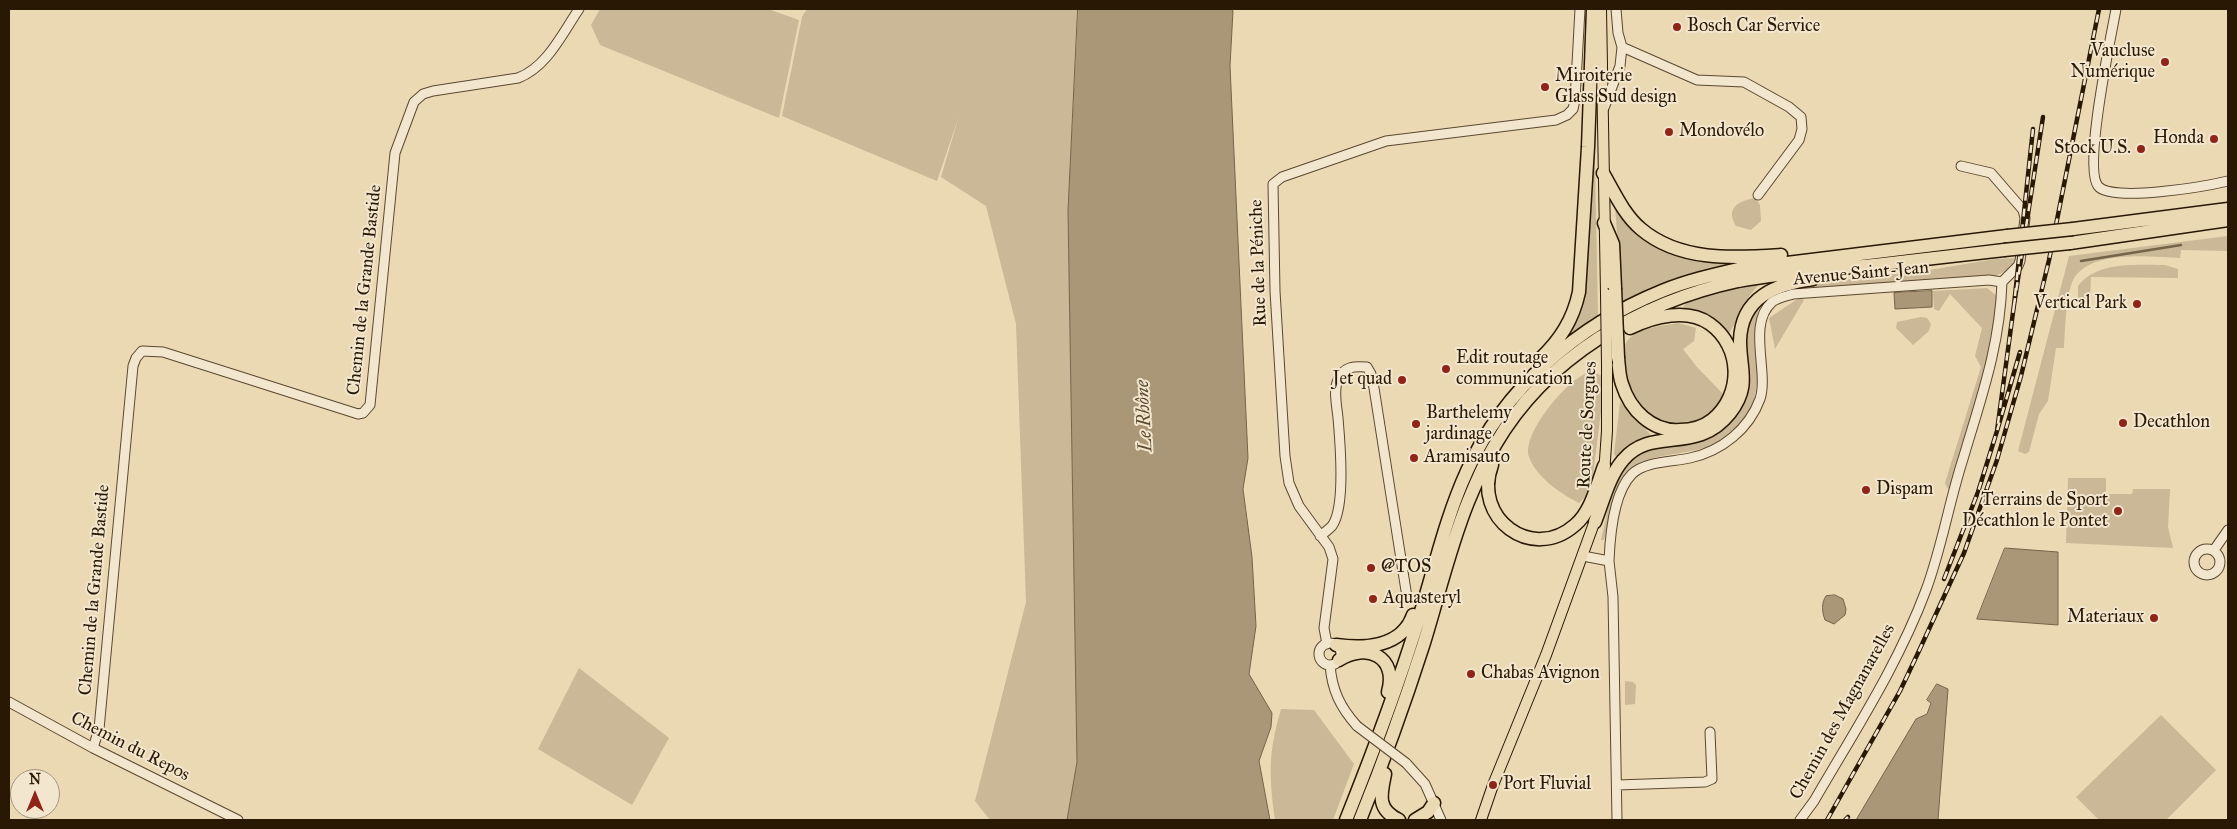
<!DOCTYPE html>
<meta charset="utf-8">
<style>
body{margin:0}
#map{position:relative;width:2237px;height:829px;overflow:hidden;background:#ebd9b4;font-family:"IM FELL Great Primer",serif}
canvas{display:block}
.frame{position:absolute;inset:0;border:10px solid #291804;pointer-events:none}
.north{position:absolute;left:10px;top:769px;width:50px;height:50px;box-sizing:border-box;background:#f2e6ce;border:1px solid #a2947d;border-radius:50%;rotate:0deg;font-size:14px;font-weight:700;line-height:20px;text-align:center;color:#291804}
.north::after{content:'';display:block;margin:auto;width:18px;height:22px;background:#8f2418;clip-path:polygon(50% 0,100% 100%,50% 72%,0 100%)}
</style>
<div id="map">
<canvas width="2237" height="829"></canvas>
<div class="frame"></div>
<div class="north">N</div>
</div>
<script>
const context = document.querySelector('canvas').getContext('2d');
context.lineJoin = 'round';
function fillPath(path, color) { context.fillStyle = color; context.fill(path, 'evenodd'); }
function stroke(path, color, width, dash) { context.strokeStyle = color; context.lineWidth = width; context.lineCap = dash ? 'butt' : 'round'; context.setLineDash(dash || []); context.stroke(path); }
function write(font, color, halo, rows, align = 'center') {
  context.font = font + ' "IM FELL Great Primer",serif'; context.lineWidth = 4; context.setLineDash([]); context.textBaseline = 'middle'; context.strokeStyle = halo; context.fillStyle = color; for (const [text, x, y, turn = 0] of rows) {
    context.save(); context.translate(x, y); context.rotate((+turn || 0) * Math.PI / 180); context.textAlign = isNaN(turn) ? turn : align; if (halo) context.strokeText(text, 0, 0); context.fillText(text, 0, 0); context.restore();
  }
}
const green = new Path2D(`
 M600,9H768L799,20L779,118L600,45L591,25Z
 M807,9H1078L1068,211L1077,762L1067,820H990L975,801L1026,602L1016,324L986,206L941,177L959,116L937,181L782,116L802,17Z
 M1594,115L1598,316L1568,335L1583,301Z
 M1755,198L1760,205L1761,221L1751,230L1736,226C1725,207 1739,201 1755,198Z
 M1615,206L1641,234L1732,260V264C1692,272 1658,285 1622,303Z
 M2228,236V251L2181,250L2180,258C2150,257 2090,249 2073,280C2066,294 2065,332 2064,348H2056L2048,401L2039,414L2029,452L2025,454L2018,451L2069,256Z
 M2015,258L2011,269L1995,276L1810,288C1793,291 1773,292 1761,306C1758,309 1758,316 1757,320C1751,340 1756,347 1757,365C1759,388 1753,411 1738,429C1708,462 1648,445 1624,475C1613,489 1609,522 1604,540H1601L1613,486L1620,471L1639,449L1672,445L1746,393L1749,377L1745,345L1746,328L1758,304L1799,285L1930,270L1995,259Z
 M2165,265L2178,269V278L2091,277L2090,302L2078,299V286C2097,261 2136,265 2165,265Z
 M1759,284L1747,299L1729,334L1707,315L1683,308L1686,302L1747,285Z
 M1987,288L1997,296L1990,356L1950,493L1945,483L1981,367L1975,356L1982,328L1950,294L1939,311L1934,309L1933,291Z
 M1799,298L1804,300L1775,349L1769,318Z
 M1921,317L1927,318L1931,324L1929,331L1913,345L1896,328L1897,322Z
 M1678,323L1696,328L1694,341L1683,349L1696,366L1724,395C1714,414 1704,421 1682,422C1673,423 1665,424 1656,420C1637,409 1609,354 1631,337C1642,327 1664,326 1678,323Z
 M1592,371L1602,376L1603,396L1591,491L1579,503C1561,494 1536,477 1529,457C1522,435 1561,389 1578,378C1582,375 1587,373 1592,371Z
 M1620,402L1650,434L1649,437L1633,442L1616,457L1614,454Z
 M2068,478H2106V494H2132L2133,489H2170L2168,527L2173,548L2066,543Z
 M579,668L669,738L632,805L538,749Z
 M1625,681L1633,682L1636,685L1635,704L1625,705Z
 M1281,709L1314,710L1354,764L1333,820H1275C1269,775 1268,754 1281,709Z
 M2161,715L2216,770L2166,820H2099L2076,797Z`);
const water = new Path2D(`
 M1078,9H1231L1233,11L1230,66L1248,458L1243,489L1252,557L1256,626L1249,674L1272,713L1271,727L1259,761L1270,820H1067L1077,762L1068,211Z
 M1932,291V307L1895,309L1894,293Z
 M2005,548L2058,552V625L1977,619Z
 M1835,595L1843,599L1846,609L1845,615L1834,624L1825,620C1822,612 1821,603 1826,596Z
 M1937,684L1948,689L1938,820H1856L1916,719L1927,714L1931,703L1927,700Z`);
const stream = new Path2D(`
 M2081,261L2181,245`);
const minor = new Path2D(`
 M1616,9L1618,33L1622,47L1697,80L1744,82L1789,107L1801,117L1802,129L1799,140L1758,195
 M2116,9C2111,37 2083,167 2098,186C2111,203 2207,186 2228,181
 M1604,108L1620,66L1622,47
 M1320,536C1324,533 1329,529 1332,526C1346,507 1340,441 1338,418C1337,407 1333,390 1338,380C1344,366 1354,366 1367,367L1371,374L1374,388L1407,597
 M2194 562a13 13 0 1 1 26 0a13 13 0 1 1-26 0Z
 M2214,550L2228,530
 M1583,556L1609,561L1613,597L1617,820
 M1609,561C1610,536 1614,492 1632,474C1646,461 1672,462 1690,458C1722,451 1749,429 1760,399C1769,372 1747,324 1772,302C1777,298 1787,296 1793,294L1989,280L2002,282
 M1319 654a11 11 0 1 1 22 0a11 11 0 1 1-22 0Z
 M1327,644L1324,628L1333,559L1329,547L1299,506L1289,483L1285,456L1275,291L1273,184L1282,177L1386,141L1556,120L1567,115L1573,109L1575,100L1580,9
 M1330,665C1332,690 1340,707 1357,726
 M9,702L93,748L238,820
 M93,748L99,729L133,366L136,358L142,351L163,352L358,414L363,413L370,405L395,153L414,102L423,94L433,91L518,78C547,67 562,34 579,9
 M1406,763L1425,784L1441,820
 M1617,785L1705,782L1712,779L1710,732
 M1800,820L1814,801C1854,732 1898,665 1926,590C1942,547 1949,502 1963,459C1981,398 2000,346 2002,282L2018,266L2020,261L2025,218L2023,210L1991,173L1961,166`);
const major = new Path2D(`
 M1601,9L1606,294
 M1604,474L1607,431V364
 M1481,820L1493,785L1546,655L1597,515`);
const highway = new Path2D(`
 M1603,173C1614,192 1624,215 1641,229C1680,262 1734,258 1781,255
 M1604,223L1613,244L1615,288
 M2073,229L2228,209
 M2070,243L2228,220
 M1618,358C1619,366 1619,376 1622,384C1630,410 1652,432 1680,430C1691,430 1703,427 1712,420C1743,395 1742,347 1710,324C1688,308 1654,316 1630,328
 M1540,359C1560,340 1573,320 1579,292L1588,147L1593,9
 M1492,465C1472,518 1532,563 1575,525C1591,512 1597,485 1604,466
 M1595,522C1603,502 1609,476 1623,460C1652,425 1696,456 1730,413C1751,386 1740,370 1740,341C1741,297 1776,284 1813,279
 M1336,645C1365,649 1402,647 1413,615
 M1339,660C1367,642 1398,657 1388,692
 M1385,774C1381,794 1376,809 1399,820
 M1346,820C1372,755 1397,689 1418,621C1434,571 1445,519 1467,471C1504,388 1578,325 1662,291C1686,281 1712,275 1738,269L2007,236
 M1360,820C1383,763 1404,705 1423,646C1438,598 1449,549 1468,502C1476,483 1484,463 1495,445C1546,357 1641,302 1738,281C1780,273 1822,270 1864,266C1911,261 1958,255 2004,250
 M1415,820L1428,812L1434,803`);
const rail = new Path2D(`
 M2033,129L2014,305L2043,117
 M2014,305L1997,431L2020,352
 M1944,579L1978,492L1997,431
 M1827,820L1900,691L1918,653L1964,553L1997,460L2021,376L2049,260L2099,9
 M1845,820L1848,817`);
const minorBridge = new Path2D(`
 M1357,726L1406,763`);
const majorBridge = new Path2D(`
 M1606,294L1607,364`);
const highwayBridge = new Path2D(`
 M2007,236L2073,229
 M2004,250L2070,243
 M1615,288L1618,358`);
const markers = [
 [1677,27,5,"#8f2418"],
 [2165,62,5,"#8f2418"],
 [1545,87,5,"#8f2418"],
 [1669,132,5,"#8f2418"],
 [2214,139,5,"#8f2418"],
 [2141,149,5,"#8f2418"],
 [2137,304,5,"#8f2418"],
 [1446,369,5,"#8f2418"],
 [1402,380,5,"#8f2418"],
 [2123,423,5,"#8f2418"],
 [1416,424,5,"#8f2418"],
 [1414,458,5,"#8f2418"],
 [1866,490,5,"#8f2418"],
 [2118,511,5,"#8f2418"],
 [1371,568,5,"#8f2418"],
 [1373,599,5,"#8f2418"],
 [2154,618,5,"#8f2418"],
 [1471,674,5,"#8f2418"],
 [1493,785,5,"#8f2418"]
];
const poiNames = [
 ["Bosch Car Service",1687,27],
 ["Vaucluse",2155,52,"right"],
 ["Numérique",2155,73,"right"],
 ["Miroiterie",1555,77],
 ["Glass Sud design",1555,98],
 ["Mondovélo",1679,132],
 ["Honda",2204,139,"right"],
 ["Stock U.S.",2131,149,"right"],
 ["Vertical Park",2127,304,"right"],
 ["Edit routage",1456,359],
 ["communication",1456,380],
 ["Jet quad",1392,380,"right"],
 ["Barthelemy",1426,414],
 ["jardinage",1426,435],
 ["Decathlon",2133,423],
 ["Aramisauto",1424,458],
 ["Dispam",1876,490],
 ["Terrains de Sport",2108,501,"right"],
 ["Décathlon le Pontet",2108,522,"right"],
 ["@TOS",1381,568],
 ["Aquasteryl",1383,599],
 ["Materiaux",2144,618,"right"],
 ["Chabas Avignon",1481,674],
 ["Port Fluvial",1503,785]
];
const streetNames = [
 ["Rue de la Péniche",1259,263,-92],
 ["Avenue Saint-Jean",1861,274,-5],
 ["Chemin de la Grande Bastide",365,290,-84],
 ["Route de Sorgues",1588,425,-87],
 ["Chemin de la Grande Bastide",95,590,-85],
 ["Chemin des Magnanarelles",1843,712,-61],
 ["Chemin du Repos",130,747,27]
];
const waterNames = [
 ["Le Rhône",1145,416,-93]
];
fillPath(green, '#cab896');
fillPath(water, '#a99778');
stroke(water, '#76644a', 1);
stroke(stream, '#76644a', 2.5);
stroke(minor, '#5a4830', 11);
stroke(major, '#291804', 12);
stroke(highway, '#291804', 15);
stroke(minor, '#f2e6ce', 9);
stroke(major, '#ebd9b4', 10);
stroke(highway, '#ebd9b4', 12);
stroke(rail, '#291804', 4.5);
stroke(rail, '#f2e6ce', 2.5, [8]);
stroke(minorBridge, '#5a4830', 11, []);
stroke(majorBridge, '#291804', 12, []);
stroke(highwayBridge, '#291804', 15, []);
stroke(minorBridge, '#f2e6ce', 9);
stroke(majorBridge, '#ebd9b4', 10);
stroke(highwayBridge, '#ebd9b4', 12);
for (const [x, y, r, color] of markers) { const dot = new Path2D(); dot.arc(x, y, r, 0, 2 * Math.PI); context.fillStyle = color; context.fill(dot); stroke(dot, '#f2e6ce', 2); }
write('18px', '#291804', '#f2e6ce', poiNames, 'left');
write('18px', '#291804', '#f2e6ce', streetNames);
write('italic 19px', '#5c4b32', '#f2e6ce', waterNames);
</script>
